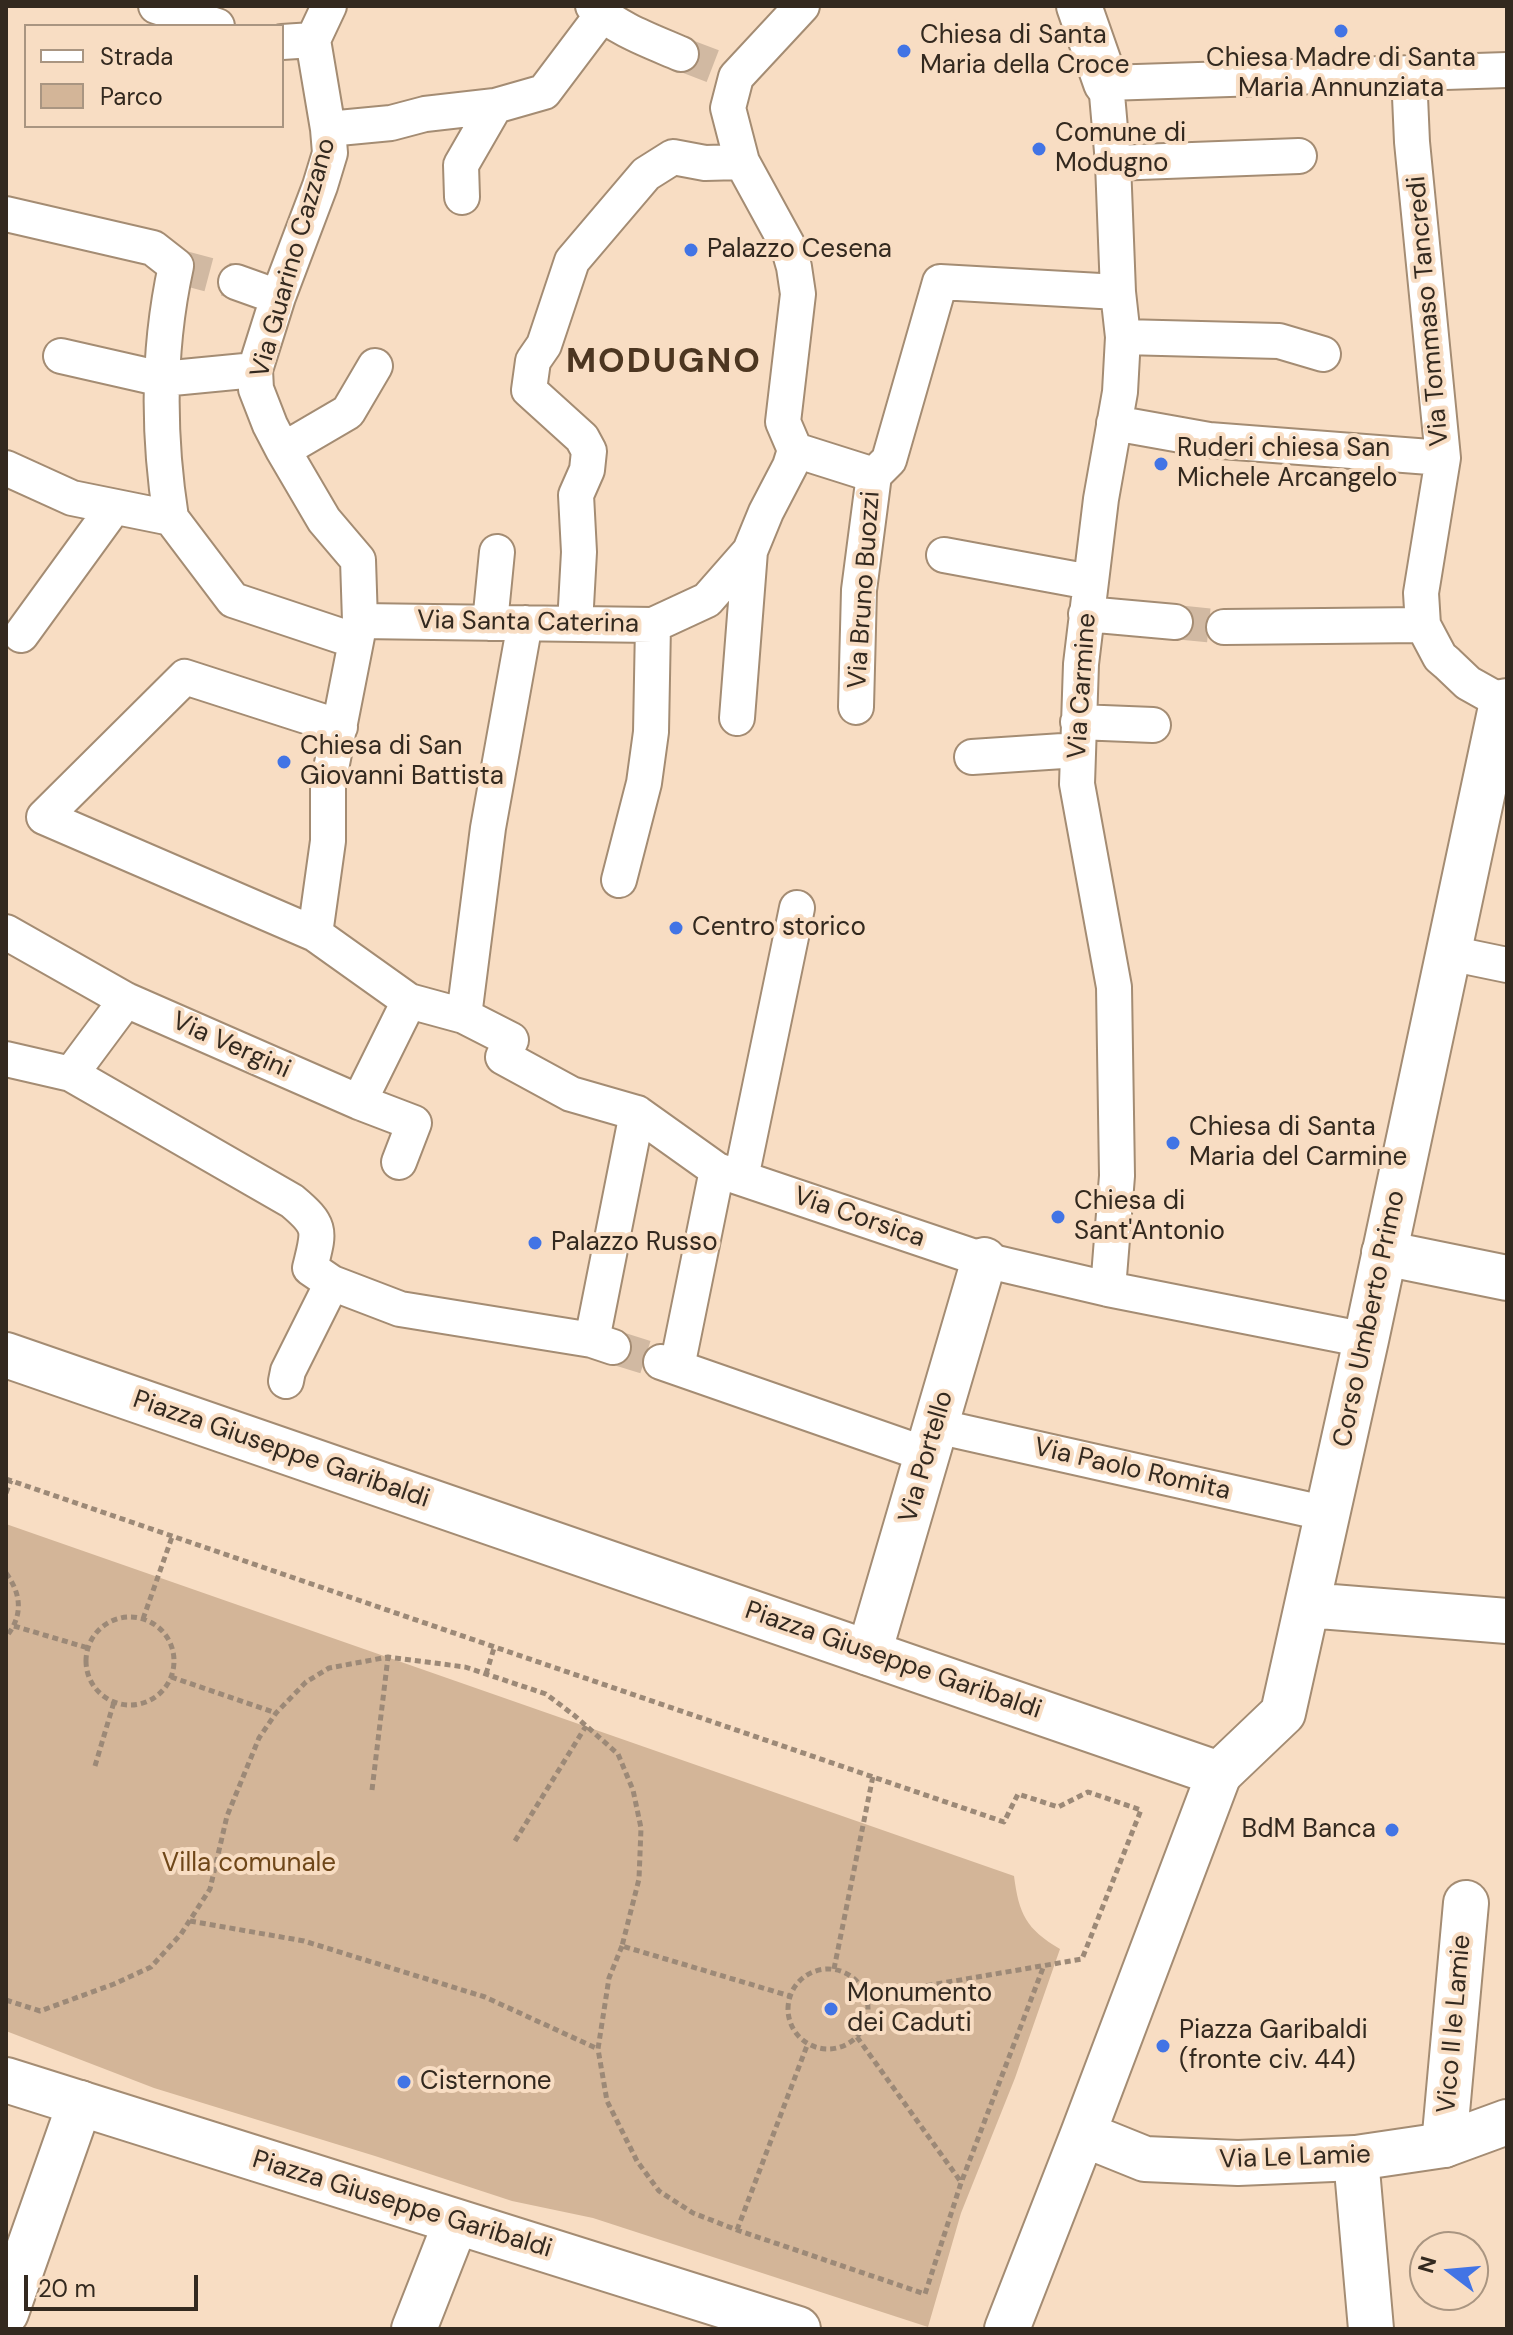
<!DOCTYPE html>
<style>
body{margin:0}
#map{position:relative;width:1513px;height:2335px;overflow:hidden;background:#f8ddc3;font-family:"DM Sans",sans-serif}
canvas{display:block}
.frame{position:absolute;inset:0;border:8px solid #33291f;pointer-events:none}
.legend{position:absolute;left:24px;top:24px;width:260px;height:104px;box-sizing:border-box;background:#f8ddc3;border:2px solid #a99581;margin:0;padding:10px 14px;list-style:none;font-size:24px;color:#33291f}
.legend li{display:flex;align-items:center;gap:16px;height:40px}
.legend b{width:40px;border:2px solid #a99581}
.north{position:absolute;left:1409px;top:2231px;width:80px;height:80px;box-sizing:border-box;background:#f8ddc3;border:2px solid #a99581;border-radius:50%;rotate:286deg;font-size:22px;font-weight:700;line-height:32px;text-align:center;color:#33291f}
.north::after{content:'';display:block;margin:auto;width:28px;height:36px;background:#4274e5;clip-path:polygon(50% 0,100% 100%,50% 72%,0 100%)}
.scale{position:absolute;left:24px;top:2275px;width:174px;height:36px;box-sizing:border-box;border:4px solid #33291f;border-top:0;padding-left:10px;font-size:24px;line-height:28px;white-space:nowrap;color:#33291f;-webkit-text-stroke:6px #f8ddc3;paint-order:stroke}
</style>
<div id="map">
<canvas width="1513" height="2335"></canvas>
<div class="frame"></div>
<ul class="legend">
<li><b style="height:10px;background:#fff"></b>Strada</li>
<li><b style="height:22px;background:#d3b598"></b>Parco</li>
</ul>
<div class="north">N</div>
<div class="scale">20 m</div>
</div>
<script>
const context = document.querySelector('canvas').getContext('2d');
context.lineJoin = 'round';
function fillPath(path, color) { context.fillStyle = color; context.fill(path, 'evenodd'); }
function stroke(path, color, width, dash) { context.strokeStyle = color; context.lineWidth = width; context.lineCap = dash ? 'butt' : 'round'; context.setLineDash(dash || []); context.stroke(path); }
function write(font, color, halo, rows, align = 'center') {
  context.font = font + ' "DM Sans",sans-serif'; context.lineWidth = 8; context.setLineDash([]); context.textBaseline = 'middle'; context.strokeStyle = halo; context.fillStyle = color; for (const [text, x, y, turn = 0] of rows) {
    context.save(); context.translate(x, y); context.rotate((+turn || 0) * Math.PI / 180); context.textAlign = isNaN(turn) ? turn : align; if (halo) context.strokeText(text, 0, 0); context.fillText(text, 0, 0); context.restore();
  }
}
const green = new Path2D(`
 M6,1524L1014,1876C1019,1914 1026,1929 1060,1949L1015,2078L961,2213L928,2327L593,2218L512,2201L375,2156L154,2088L6,2031Z`);
const pedestrianTunnel = new Path2D(`
 M681,54L720,69
 M176,266L236,282
 M1175,622L1224,627
 M613,1347L661,1362`);
const path = new Path2D(`
 M6,1479L1004,1822L1018,1794L1058,1807L1088,1792L1141,1810L1082,1959L867,1996
 M6,1493L11,1480
 M6,1573C22,1595 23,1616 6,1637
 M86 1661a44 44 0 1 1 88 0a44 44 0 1 1-88 0Z
 M143,1619L172,1537
 M14,1626L88,1648
 M486,1674L494,1648
 M171,1677L276,1713
 M95,1766L114,1702
 M372,1790L388,1657
 M515,1841L586,1726
 M190,1921L304,1941L485,1997L598,2049
 M622,1946L609,1978L598,2049L607,2101L637,2161L659,2191L693,2213L737,2230L925,2294L961,2183L1043,1968
 M834,1969L873,1776
 M788 2009a40 40 0 1 1 80 0a40 40 0 1 1-80 0Z
 M6,2000L40,2011L114,1984L151,1967L181,1934L210,1889L227,1816L259,1738L276,1713L306,1682L329,1668L388,1657L465,1667L546,1694L575,1716L618,1754L633,1790L641,1828L639,1879L622,1946L790,1996
 M857,2037L961,2182
 M737,2230L808,2043`);
const pedestrian = new Path2D(`
 M156,6L217,26
 M593,6C616,29 651,41 681,54
 M602,15L544,92L495,106L425,114L391,123L328,129L330,153L320,186L278,297L255,370L256,389L270,425L283,450L324,520L358,560L360,621L328,784V841L315,934L409,1001L464,1016L511,1040L503,1057L571,1094L637,1113L717,1170L984,1260L1108,1289L1366,1340
 M313,40L328,129
 M282,42L313,40L329,6
 M1409,74L1412,142L1443,458L1421,593L1423,625L1440,657L1447,663L1468,683L1502,702
 M1113,163L1299,156
 M462,197L461,165L495,106
 M6,214L153,248L176,266C158,348 158,435 171,518
 M236,282L278,297
 M1123,337L1279,341L1323,354
 M61,356L162,379L255,370
 M1114,423L1209,440L1443,458
 M283,450L348,412L375,366
 M795,450L783,422L798,294L794,267L788,246L742,162L728,108L736,77L802,6
 M795,450L874,475
 M6,468L72,498L171,518L233,600L356,641
 M944,555L1090,582
 M1086,614L1175,622
 M360,621L653,625L707,600L750,551L766,512L790,466L795,450
 M490,623L497,552
 M575,624L579,552L576,495L587,470L589,451L582,438L529,390L533,361L544,345L572,261L646,174L673,157L705,163L742,162
 M1224,627L1423,625
 M21,635L114,507
 M856,707L859,590L874,475L889,460L940,282L1118,292
 M737,718L750,551
 M1078,722L1153,725
 M972,757L1078,750
 M619,880L644,783L651,732L653,625
 M6,932L126,1000L359,1102L409,1001
 M315,934L44,817L185,677L340,727
 M1449,953L1507,965
 M464,1016L488,828L525,623
 M6,1059L71,1074L292,1201C323,1227 319,1231 310,1268L332,1283L400,1309L592,1340L613,1347
 M71,1074L126,1000
 M359,1102L414,1123L399,1162
 M741,1178L797,908
 M1108,1289L1117,1176L1114,987L1077,784L1081,664L1101,499L1120,392L1123,337L1118,292L1113,163L1106,83L1507,70
 M592,1340L637,1113
 M661,1362L928,1455
 M677,1367L717,1170
 M286,1381L288,1371L332,1283
 M936,1426L1328,1514`);
const minor = new Path2D(`
 M1079,6L1106,83
 M1307,1605L1507,1621
 M869,1653L984,1260
 M1219,1774L1283,1713L1366,1340L1502,702L1507,701
 M1444,2145L1466,1903
 M1356,2158L1371,2329
 M6,2313L80,2103
 M414,2329L456,2222`);
const tertiary = new Path2D(`
 M1384,1253L1507,1278
 M6,1355L1219,1774L1083,2134L1007,2329
 M6,2080L798,2329
 M1083,2134L1145,2159L1238,2163L1356,2158L1444,2145L1507,2122`);
const markers = [
 [1341,31,8,"#4274e5"],
 [904,51,8,"#4274e5"],
 [1039,149,8,"#4274e5"],
 [691,250,8,"#4274e5"],
 [1161,464,8,"#4274e5"],
 [284,762,8,"#4274e5"],
 [676,928,8,"#4274e5"],
 [1173,1143,8,"#4274e5"],
 [1058,1217,8,"#4274e5"],
 [535,1243,8,"#4274e5"],
 [1392,1830,8,"#4274e5"],
 [831,2009,8,"#4274e5"],
 [1163,2046,8,"#4274e5"],
 [404,2082,8,"#4274e5"]
];
const poiNames = [
 ["Chiesa di Santa",920,36],
 ["Maria della Croce",920,66],
 ["Chiesa Madre di Santa",1341,59,"center"],
 ["Maria Annunziata",1341,89,"center"],
 ["Comune di",1055,134],
 ["Modugno",1055,164],
 ["Palazzo Cesena",707,250],
 ["Ruderi chiesa San",1177,449],
 ["Michele Arcangelo",1177,479],
 ["Chiesa di San",300,747],
 ["Giovanni Battista",300,777],
 ["Centro storico",692,928],
 ["Chiesa di Santa",1189,1128],
 ["Maria del Carmine",1189,1158],
 ["Chiesa di",1074,1202],
 ["Sant'Antonio",1074,1232],
 ["Palazzo Russo",551,1243],
 ["BdM Banca",1376,1830,"right"],
 ["Monumento",847,1994],
 ["dei Caduti",847,2024],
 ["Piazza Garibaldi",1179,2031],
 ["(fronte civ. 44)",1179,2061],
 ["Cisternone",420,2082]
];
const streetNames = [
 ["Via Guarino Cazzano",294,258,-74],
 ["Via Tommaso Tancredi",1429,311,-95],
 ["Via Bruno Buozzi",865,590,-86],
 ["Via Santa Caterina",528,623,1],
 ["Via Carmine",1083,686,-86],
 ["Via Vergini",231,1046,24],
 ["Via Corsica",859,1218,19],
 ["Corso Umberto Primo",1370,1319,-78],
 ["Piazza Giuseppe Garibaldi",281,1450,19],
 ["Via Portello",927,1457,-74],
 ["Via Paolo Romita",1132,1470,13],
 ["Piazza Giuseppe Garibaldi",893,1661,19],
 ["Vico II le Lamie",1455,2024,-85],
 ["Via Le Lamie",1295,2158,-2],
 ["Piazza Giuseppe Garibaldi",402,2205,17]
];
const parkNames = [
 ["Villa comunale",249,1864]
];
const districtNames = [
 ["MODUGNO",664,363]
];
fillPath(green, '#d3b598');
stroke(pedestrianTunnel, '#d1b9a2', 34, [34, 17]);
stroke(pedestrian, '#a48c73', 38);
stroke(minor, '#a48c73', 48);
stroke(tertiary, '#a48c73', 48);
stroke(path, '#9c8977', 5, [6, 4]);
stroke(pedestrian, '#fff', 34);
stroke(minor, '#fff', 44);
stroke(tertiary, '#fff', 44);
for (const [x, y, r, color] of markers) { const dot = new Path2D(); dot.arc(x, y, r, 0, 2 * Math.PI); context.fillStyle = color; context.fill(dot); stroke(dot, '#f8ddc3', 3); }
write('26px', '#33291f', '#f8ddc3', poiNames, 'left');
write('26px', '#33291f', '#f8ddc3', streetNames);
write('26px', '#6f4719', '#f8ddc3', parkNames);
context.letterSpacing = '2px';
write('bold 34px', '#4c3621', '#f8ddc3', districtNames);
context.letterSpacing = '0px';
</script>
